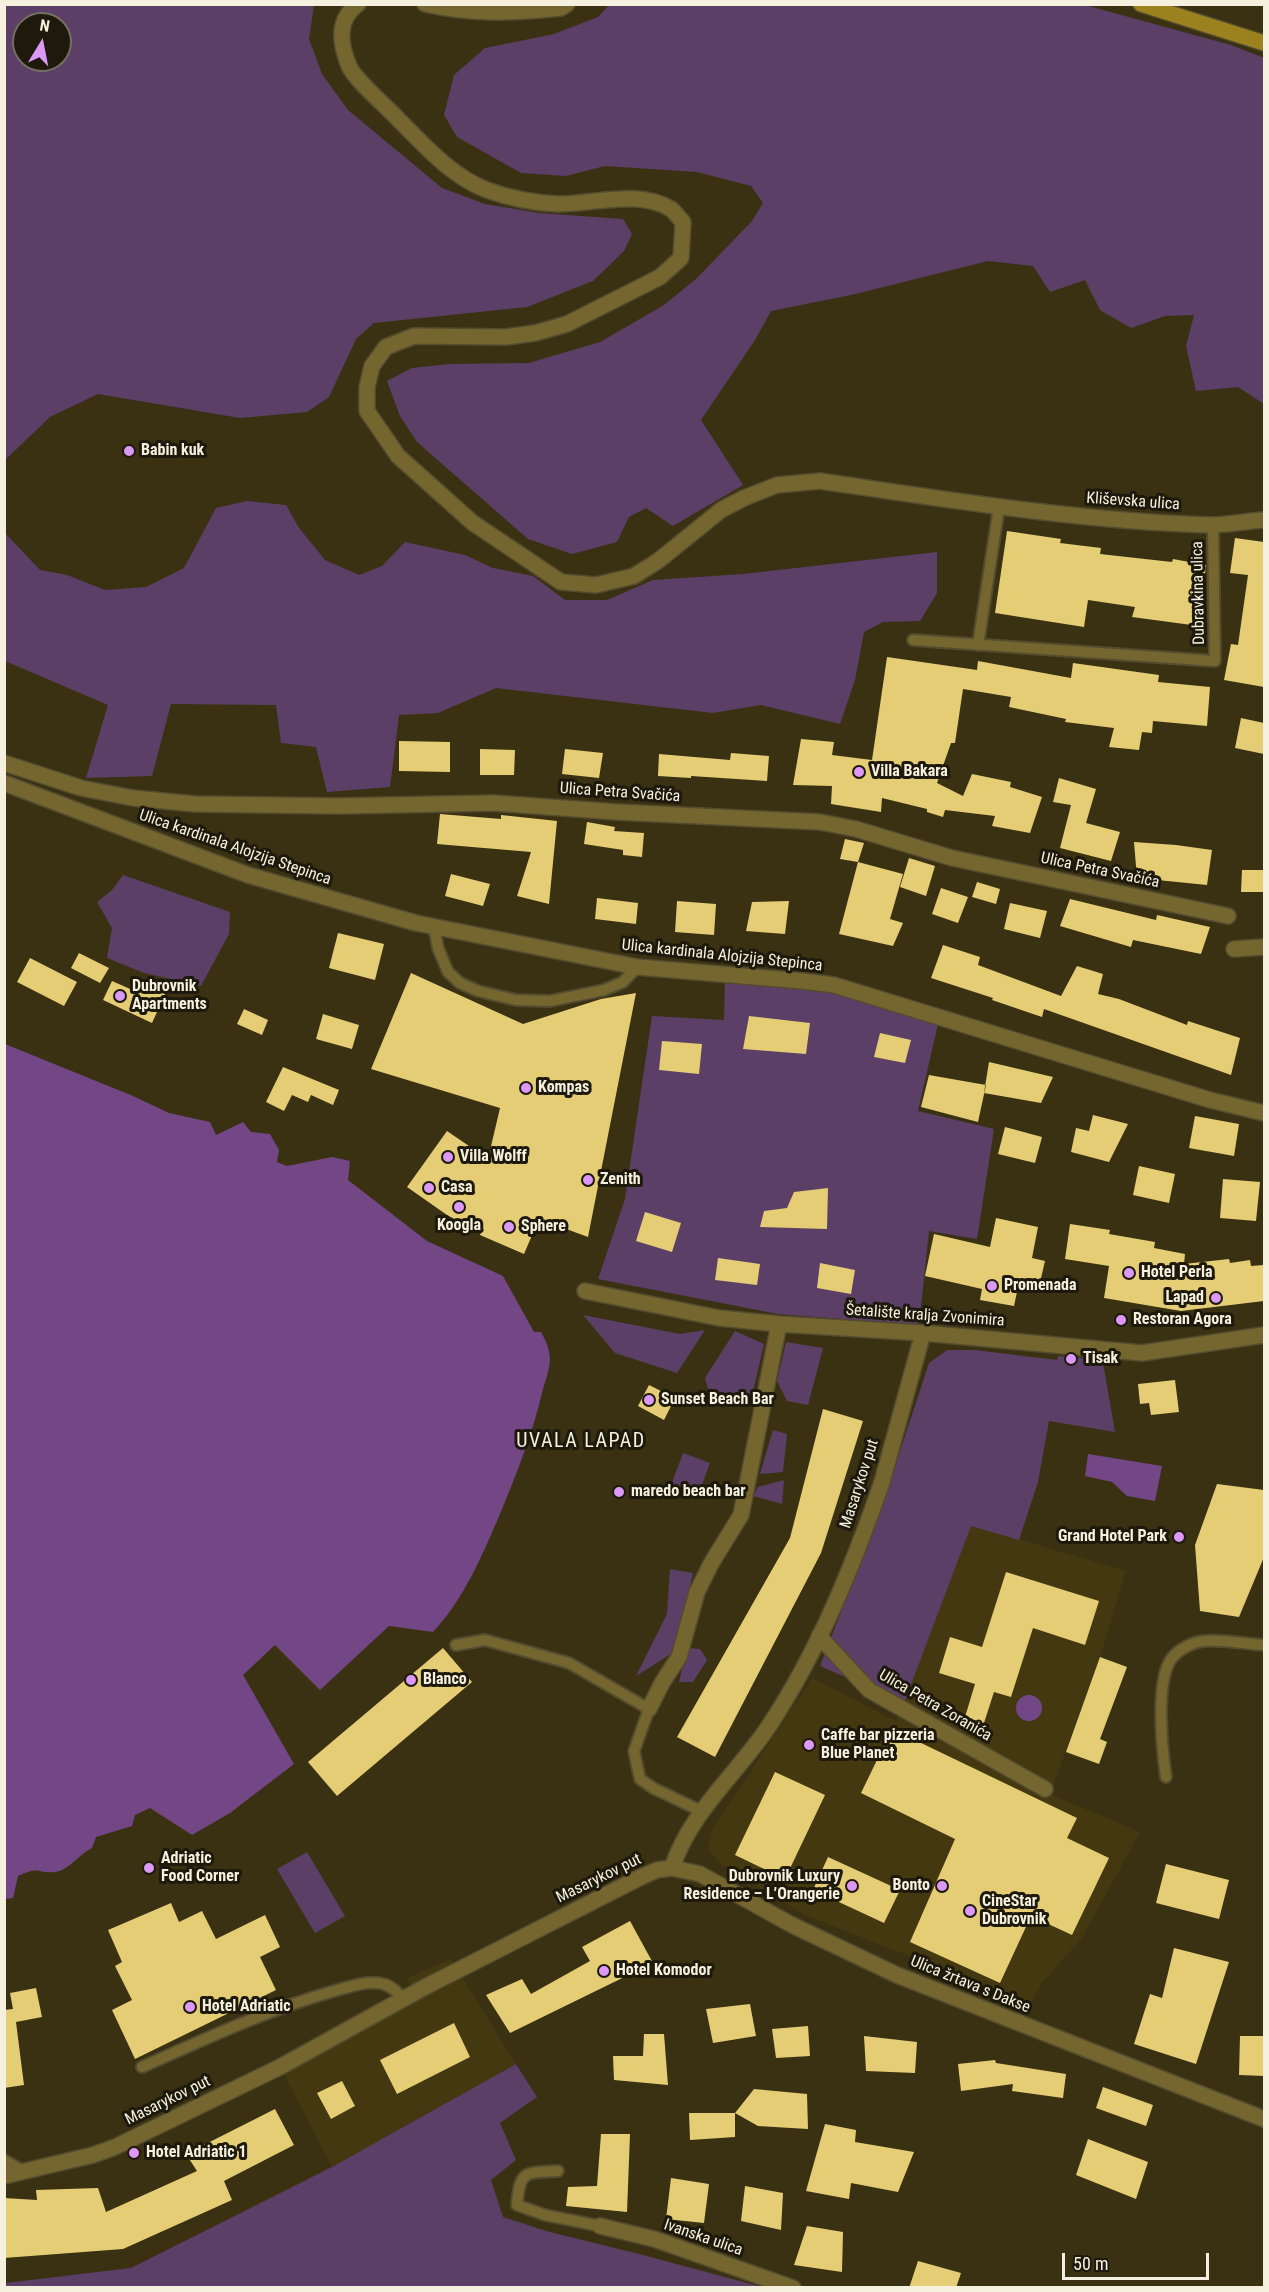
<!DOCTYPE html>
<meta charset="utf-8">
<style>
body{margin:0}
#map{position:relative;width:1269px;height:2292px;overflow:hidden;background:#3a3112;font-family:"Roboto Condensed",sans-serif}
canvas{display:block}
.frame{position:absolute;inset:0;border:6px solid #f6f1df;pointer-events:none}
.north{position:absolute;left:12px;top:12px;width:60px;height:60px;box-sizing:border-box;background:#1d190c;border:2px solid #746f60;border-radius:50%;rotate:10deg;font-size:16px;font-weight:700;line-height:24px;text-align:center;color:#f6f1df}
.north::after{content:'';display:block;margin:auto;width:21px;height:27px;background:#db99f5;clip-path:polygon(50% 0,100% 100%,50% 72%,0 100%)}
.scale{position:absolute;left:1062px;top:2253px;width:147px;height:27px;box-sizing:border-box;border:3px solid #f6f1df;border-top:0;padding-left:8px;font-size:18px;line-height:21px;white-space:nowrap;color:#f6f1df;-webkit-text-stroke:4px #1d190c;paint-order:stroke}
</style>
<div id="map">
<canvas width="1269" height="2292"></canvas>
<div class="frame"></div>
<div class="north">N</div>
<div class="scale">50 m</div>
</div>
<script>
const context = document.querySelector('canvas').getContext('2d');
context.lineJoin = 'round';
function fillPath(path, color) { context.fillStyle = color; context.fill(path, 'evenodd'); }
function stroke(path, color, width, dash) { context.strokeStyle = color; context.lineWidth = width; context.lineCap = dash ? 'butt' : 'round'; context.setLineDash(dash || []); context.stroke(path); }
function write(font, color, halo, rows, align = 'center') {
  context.font = font + ' "Roboto Condensed",sans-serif'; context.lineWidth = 6; context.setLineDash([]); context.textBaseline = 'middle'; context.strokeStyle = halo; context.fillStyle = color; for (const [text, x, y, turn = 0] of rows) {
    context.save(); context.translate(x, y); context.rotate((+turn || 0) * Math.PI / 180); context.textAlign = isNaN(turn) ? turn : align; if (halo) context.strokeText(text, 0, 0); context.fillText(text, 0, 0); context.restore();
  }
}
const built = new Path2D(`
 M971,1525L1126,1571L1100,1657L1050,1794L1140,1832L1082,1938L1041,1984L1031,2004L805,1915L720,1864L708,1848L712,1830L812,1678L896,1721Z
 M451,1959L516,2064L332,2167L280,2067L415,1994L407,1978Z`);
const green = new Path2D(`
 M5,4L314,5L309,39L322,74L348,110L442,188L485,204L539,213L623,219L632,234L624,251L593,281L527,307L374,323L356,339L329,397L307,412L240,418L98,394L50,417L5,460ZM24,24H60V60H24Z
 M1081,4L1231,45L1264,58V404L1238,387L1196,391L1186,346L1194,315L1165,316L1131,328L1100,310L1085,280L1050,292L1033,266L988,261L851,295L771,311L755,340L701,420L743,485L673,526L646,508L629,517L617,542L572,554L528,539L417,442L400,416L387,381L412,368L449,364L529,363L600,342L664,305L697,278L752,221L763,203L751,186L697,172L605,166L566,176L521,173L457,137L444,115L454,75L485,48L554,34L598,17L609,5Z
 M247,501L286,505L299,528L325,560L359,575L382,566L405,542L465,555L493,568L533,576L565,600H607L653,580L743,574L937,552V593L920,621L883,622L864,632L855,680L840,724L761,705L713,713L496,688L438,713L399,715L390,787L327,792L316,747L281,743L276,705L171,704L152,776L86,778L108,705L5,661V533L40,570L67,575L105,590L146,587L184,568L216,508Z
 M123,875L230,912L229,934L201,986L144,973L107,958L112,928L97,902L112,890Z
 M725,979L833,993L938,1024L918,1111L994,1129L977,1239L929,1231L919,1325L778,1314L598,1279L625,1199L652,1016L724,1020Z
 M583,1315L680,1334L705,1330L677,1373L615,1353Z
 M735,1331L764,1344L751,1400L709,1392L705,1378Z
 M786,1342L823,1348L808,1405L787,1401L777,1381Z
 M947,1350H975L1057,1360L1058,1356L1097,1359V1363H1103L1115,1432L1049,1421L1038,1482L1019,1540L971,1526L904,1703L820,1666L880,1512L929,1363Z
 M773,1430L787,1434L783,1472L760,1474Z
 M683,1453L710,1463L697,1498L670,1488Z
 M784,1480L782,1504L753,1496L758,1487Z
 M670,1569L693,1573L674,1652L636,1676L667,1614Z
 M687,1648L700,1649L707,1660L693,1682H679Z
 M307,1852L345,1916L315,1933L277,1869Z
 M516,2064L537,2097L500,2123L516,2160L491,2180L503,2217L546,2231L643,2255L762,2287H5V2283L131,2268L332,2167Z`);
const water = new Path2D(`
 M5,1044L133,1096L169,1113L210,1122L216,1135L243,1122L251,1132L270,1134L279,1150L277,1162L287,1166L332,1157L350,1161L348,1180L427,1241L503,1276L534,1332H541C546,1341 549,1348 550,1358C550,1368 546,1379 543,1389C533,1432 517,1473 500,1514C482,1556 464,1599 433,1632L389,1626L320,1690L275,1645L243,1675L294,1764L230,1813L192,1835L150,1808L135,1815L132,1826L96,1837L92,1848C79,1854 70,1870 55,1872C37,1874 41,1865 18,1876L13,1898L5,1899Z
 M1088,1454L1162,1466L1155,1501L1127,1496L1112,1482L1085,1476Z
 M1016 1708a13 13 0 1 1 26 0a13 13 0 1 1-26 0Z`);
const building = new Path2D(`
 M1007,531L1061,539L1060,543L1101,548L1100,554L1172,562L1173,559L1206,565L1199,626L1132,617L1135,607L1088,600L1084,627L995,613Z
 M1235,538L1264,542V687L1224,680L1231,644L1238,645L1248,575L1230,573Z
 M887,657L977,670L978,661L1071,678L1073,663L1159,675L1158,682L1210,687L1207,726L1153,721L1152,733L1142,732L1139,750L1109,747L1114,728L1065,722L1066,719L1009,707L1011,697L963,689L955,743H951L937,783L963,796L972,774L1011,782L1010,787L1042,797L1030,833L992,826L995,816L945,810L943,817L927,812V809L882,798L881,812L831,804L832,786L793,785L801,739L834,742L832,755L872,760Z
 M1241,718L1264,723V754L1235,748Z
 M399,741L450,742V772L399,771Z
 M480,749L515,750L514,775H480Z
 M565,749L603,753L599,778L562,774Z
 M731,753L769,756L767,781L691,776V778L658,776L659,754L730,760Z
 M1059,778L1096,789L1086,823L1120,832L1111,861L1060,848L1071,805L1053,802Z
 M440,814L501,819V815L557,821L549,904L517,896L531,852L437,844Z
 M587,822L615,827L614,831L644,833L642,857L623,855V850L584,844Z
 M845,839L864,843L858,862L840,859Z
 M1134,842L1176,845L1212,850L1207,885L1137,878Z
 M909,858L935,866L926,896L900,887Z
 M858,862L903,874L890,919L903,923L893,946L839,934Z
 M1242,870H1264V892H1241Z
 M451,874L490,884L483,906L445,896Z
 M977,882L1000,889L996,904L972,897Z
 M941,888L968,897L958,923L932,914Z
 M597,898L638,903L636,924L595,919Z
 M1070,899L1156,920L1157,915L1210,927L1201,954L1133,940L1131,947L1060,926Z
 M677,901L716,904L714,935L675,932Z
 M789,901L785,934L746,931L752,902Z
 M1010,903L1047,911L1040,938L1004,929Z
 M338,933L384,944L375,980L329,968Z
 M943,945L980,957L978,965L1061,996L1077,966L1103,974L1098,994L1119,999L1187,1025L1188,1021L1240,1038L1231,1075L1044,1009L1042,1017L992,1000L993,998L931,978Z
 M79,953L109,968L100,983L71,968Z
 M30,958L77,982L64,1006L17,982Z
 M411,973L523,1024L601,999L636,993L588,1237L539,1219L524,1254L480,1235L481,1233L447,1215L407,1187L447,1131L488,1159L500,1108L371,1069Z
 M112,981L137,992L143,981L166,992L152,1023L103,1000Z
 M244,1009L268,1020L262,1035L237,1024Z
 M323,1014L359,1025L352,1049L316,1039Z
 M749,1016L810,1023L806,1054L743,1049Z
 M880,1033L911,1040L905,1063L874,1057Z
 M662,1041L702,1044L699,1074L659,1070Z
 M989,1062L1053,1077L1041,1103L984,1093Z
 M283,1067L339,1090L333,1105L311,1095L308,1102L292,1095L284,1111L266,1102Z
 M929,1075L986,1085L978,1122L921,1107Z
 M1093,1115L1128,1124L1109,1162L1071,1152L1076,1128L1089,1131Z
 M1195,1116L1239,1124L1234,1156L1189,1148Z
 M1005,1127L1042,1137L1035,1163L998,1154Z
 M1139,1166L1175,1174L1169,1203L1133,1195Z
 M1223,1179L1260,1182L1256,1221L1220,1218Z
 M828,1188L827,1229L760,1227L764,1211L787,1208L794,1192Z
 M645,1212L681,1223L672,1252L636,1241Z
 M996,1218L1038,1227L1032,1258L1045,1261L1038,1291L1018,1287L1014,1306L980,1300L982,1289L925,1276L934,1234L990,1247Z
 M1070,1224L1110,1230L1109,1234L1155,1242L1154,1248L1185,1254L1184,1264L1229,1259L1230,1263L1250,1260L1251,1266L1264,1265V1301L1181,1311L1104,1298L1109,1266L1065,1259Z
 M718,1258L760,1264L757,1285L715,1280Z
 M820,1263L855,1270L851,1294L817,1288Z
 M1175,1380L1179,1412L1151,1415L1149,1403L1140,1404L1138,1384Z
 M649,1385L675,1398L664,1420L638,1406Z
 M823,1409L863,1421L821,1553L715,1757L677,1737L790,1538Z
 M1217,1484L1264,1490V1557L1239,1617L1200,1611L1195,1545Z
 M1006,1572L1099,1601L1085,1645L1033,1628L1011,1697L994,1692L984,1723L965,1717L975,1684L939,1673L950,1637L982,1647Z
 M443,1648L472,1682L337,1796L308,1762Z
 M1100,1657L1127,1667L1100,1739L1107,1742L1099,1764L1066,1752Z
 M892,1729L1077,1818L1067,1838L1109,1858L1072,1935L1031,1916L1000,1983L910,1942L955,1839L861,1793Z
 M775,1772L825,1795L785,1879L735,1855Z
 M828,1857L900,1890L884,1923L813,1890Z
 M1166,1864L1229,1880L1219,1919L1156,1903Z
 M171,1903L179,1922L202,1911L216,1939L265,1915L280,1947L260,1957L276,1990L135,2059L112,2010L132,2000L115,1966L122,1962L108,1930Z
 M630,1921L653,1963L510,2033L486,1995L522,1979L531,1994L590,1961L582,1947Z
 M1174,1948L1229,1962L1196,2064L1134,2044L1150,1994L1162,1998Z
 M36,1988L42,2017L16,2022L24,2085L4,2088V2010L13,2009L10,1993Z
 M750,2004L756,2036L713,2043L706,2009Z
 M454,2023L470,2057L397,2094L380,2060Z
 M808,2026L810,2056L776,2058L772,2029Z
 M644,2034H664L668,2085L614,2080L613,2056H643Z
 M864,2036L917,2042L915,2073L866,2071Z
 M1240,2036H1264V2076L1239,2075Z
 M995,2060L996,2063L1066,2074L1063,2098L1012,2091L1013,2084L961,2091L958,2064Z
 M342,2081L355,2106L331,2119L317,2093Z
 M1103,2087L1153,2105L1146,2126L1096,2108Z
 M754,2089L807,2094L808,2129L758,2126L735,2113Z
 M275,2109L294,2145L224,2181L232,2200L123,2249L4,2258V2198L37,2200L36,2190L98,2188L106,2212L197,2171L186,2154Z
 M689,2113H735V2137L690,2140Z
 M825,2124L856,2130L855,2142L914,2152L898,2192L851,2183L849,2199L806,2191Z
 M601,2134H630L627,2212L566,2206L568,2187L597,2186Z
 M1088,2139L1148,2162L1136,2199L1076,2175Z
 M671,2178L709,2184L704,2223L666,2219Z
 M745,2186L783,2193L781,2230L741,2221Z
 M807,2226L843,2232L842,2272L794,2265Z
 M918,2261L961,2273L956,2288H909Z`);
const service = new Path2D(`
 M913,640L1215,661L1213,525
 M978,645L999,507
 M434,927L438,948L448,972L460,983L478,991L516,1000L550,1001L604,990L623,982L637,967
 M456,1645L485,1640L569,1663L649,1709L634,1751L640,1779L653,1788L701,1811
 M1166,1777C1162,1750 1155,1679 1172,1658C1179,1649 1193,1642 1204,1641C1223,1639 1245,1644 1264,1645
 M142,2067C205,2039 267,2010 334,1991C349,1987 367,1980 383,1984C392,1986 398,1993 404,2000
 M4,2160L25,2172
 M558,2171C525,2173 520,2169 517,2205L545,2215L600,2226`);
const pedestrian = new Path2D(`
 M585,1291L719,1318L779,1324L923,1333L1142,1353L1264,1335
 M882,1482L923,1333
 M819,1636L869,1690L1045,1789
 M649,1709L662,1683L679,1657L697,1592L712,1562L741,1515L779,1324`);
const minor = new Path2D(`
 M358,4C336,20 340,44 349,66C355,80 386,106 398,119C424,145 452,177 487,190C509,198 534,203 558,204C594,204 639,189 671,209C675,212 679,218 683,222L681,258L660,277L567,324L535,333L506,337L414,336L386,347L372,366L367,387V411L398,456L473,523L561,582L596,585L634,576L658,561L721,510L744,498L777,485L820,481C950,500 1079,521 1210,525C1228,525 1246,521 1264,520
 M425,4C474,15 512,13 561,8L567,4
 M4,763L81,788L133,798L195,804L338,806L494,803L617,812L820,822L856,829L952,858L1228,916
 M4,783L248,875L416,923L637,967L802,981L834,985L1210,1100L1264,1113
 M1234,949L1264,947
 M672,1868C690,1812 737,1774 769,1726C819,1650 853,1566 882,1482
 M4,2176L93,2155L115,2147L280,2067L425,1987L641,1877L657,1870L672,1868L700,1874L792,1925L897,1975L1264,2119
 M600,2226L654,2239L793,2288`);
const secondary = new Path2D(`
 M1141,4L1264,43`);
const markers = [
 [129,451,6,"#db99f5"],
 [859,772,6,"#db99f5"],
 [120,996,6,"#db99f5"],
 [526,1088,6,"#db99f5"],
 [448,1157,6,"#db99f5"],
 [588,1180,6,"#db99f5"],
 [429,1188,6,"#db99f5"],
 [459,1207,6,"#db99f5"],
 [509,1227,6,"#db99f5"],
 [1129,1273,6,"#db99f5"],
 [992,1286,6,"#db99f5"],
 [1216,1298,6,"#db99f5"],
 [1121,1320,6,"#db99f5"],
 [1071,1359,6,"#db99f5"],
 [649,1400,6,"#db99f5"],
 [619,1492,6,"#db99f5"],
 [1179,1537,6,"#db99f5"],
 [411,1680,6,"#db99f5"],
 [809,1745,6,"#db99f5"],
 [149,1868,6,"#db99f5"],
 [852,1886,6,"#db99f5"],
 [942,1886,6,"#db99f5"],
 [970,1911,6,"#db99f5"],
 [604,1971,6,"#db99f5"],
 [190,2007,6,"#db99f5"],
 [134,2153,6,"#db99f5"]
];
const poiNames = [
 ["Babin kuk",141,451],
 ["Villa Bakara",871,772],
 ["Dubrovnik",132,987],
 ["Apartments",132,1005],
 ["Kompas",538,1088],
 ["Villa Wolff",460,1157],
 ["Zenith",600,1180],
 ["Casa",441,1188],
 ["Koogla",459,1226,"center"],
 ["Sphere",521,1227],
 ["Hotel Perla",1141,1273],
 ["Promenada",1004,1286],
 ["Lapad",1204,1298,"right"],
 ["Restoran Agora",1133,1320],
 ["Tisak",1083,1359],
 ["Sunset Beach Bar",661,1400],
 ["maredo beach bar",631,1492],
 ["Grand Hotel Park",1167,1537,"right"],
 ["Blanco",423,1680],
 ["Caffe bar pizzeria",821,1736],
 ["Blue Planet",821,1754],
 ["Adriatic",161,1859],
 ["Food Corner",161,1877],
 ["Dubrovnik Luxury",840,1877,"right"],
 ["Residence – L’Orangerie",840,1895,"right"],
 ["Bonto",930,1886,"right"],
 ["CineStar",982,1902],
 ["Dubrovnik",982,1920],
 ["Hotel Komodor",616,1971],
 ["Hotel Adriatic",202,2007],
 ["Hotel Adriatic 1",146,2153]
];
const streetNames = [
 ["Kliševska ulica",1133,502,4],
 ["Dubravkina ulica",1199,593,-91],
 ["Ulica Petra Svačića",620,793,4],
 ["Ulica kardinala Alojzija Stepinca",235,848,19],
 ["Ulica Petra Svačića",1100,871,12],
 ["Ulica kardinala Alojzija Stepinca",722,956,6],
 ["Šetalište kralja Zvonimira",925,1316,4],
 ["Masarykov put",860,1484,-72],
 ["Ulica Petra Zoranića",935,1706,30],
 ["Masarykov put",599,1879,-26],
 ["Ulica žrtava s Dakse",970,1985,22],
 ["Masarykov put",168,2101,-26],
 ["Ivanska ulica",703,2238,19]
];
const quarterNames = [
 ["UVALA LAPAD",581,1442]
];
fillPath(built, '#433810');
fillPath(green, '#5b3f67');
fillPath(water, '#734685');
fillPath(building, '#e5cd76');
stroke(service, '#544c2f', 14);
stroke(pedestrian, '#544c2f', 18);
stroke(minor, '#544c2f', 18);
stroke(secondary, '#544c2f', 18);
stroke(service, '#75662f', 10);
stroke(pedestrian, '#75662f', 15);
stroke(minor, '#75662f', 15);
stroke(secondary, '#9b821e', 15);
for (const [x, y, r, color] of markers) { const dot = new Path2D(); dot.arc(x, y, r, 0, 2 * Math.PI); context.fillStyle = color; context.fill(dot); stroke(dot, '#1d190c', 2); }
write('bold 16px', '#f6f1df', '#1d190c', poiNames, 'left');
write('16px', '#f6f1df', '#1d190c', streetNames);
context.letterSpacing = '1.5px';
write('20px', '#f6f1df', '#1d190c', quarterNames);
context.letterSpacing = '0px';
</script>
